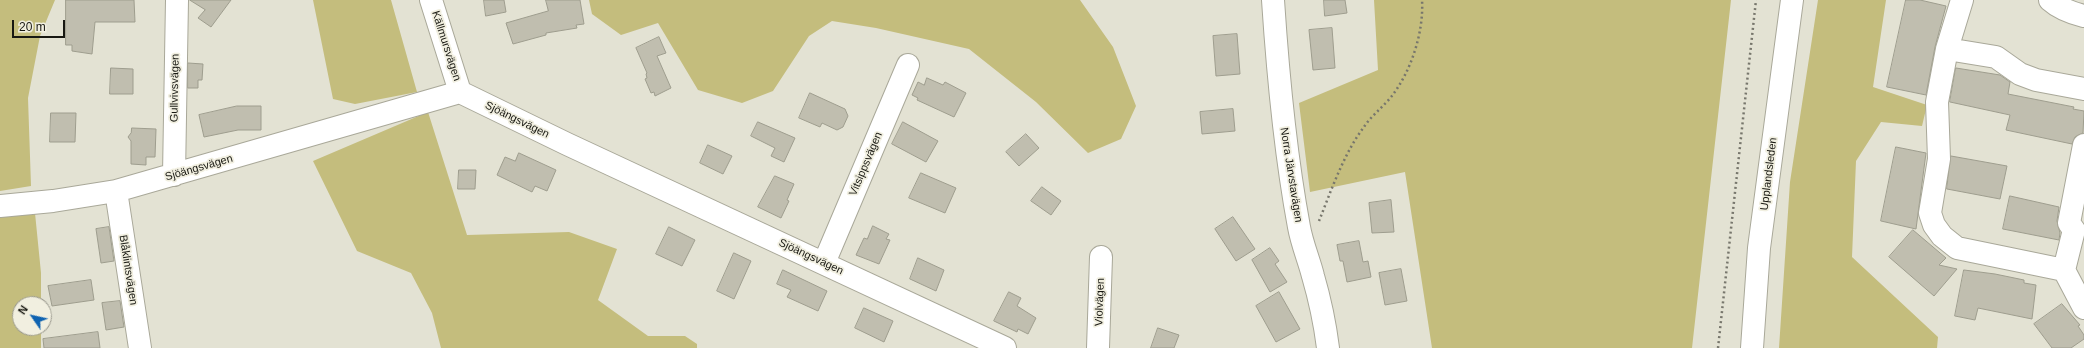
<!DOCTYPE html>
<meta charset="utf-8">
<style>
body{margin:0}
#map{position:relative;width:2084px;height:348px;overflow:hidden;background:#e3e2d3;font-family:Arial,sans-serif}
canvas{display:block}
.north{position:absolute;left:12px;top:296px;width:40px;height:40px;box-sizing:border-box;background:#f1efe0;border:1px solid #9a998e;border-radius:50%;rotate:304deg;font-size:11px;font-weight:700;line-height:16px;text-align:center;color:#181812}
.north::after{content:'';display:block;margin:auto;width:14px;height:18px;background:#0f63b1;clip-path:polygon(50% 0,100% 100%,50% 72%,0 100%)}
.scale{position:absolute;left:12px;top:20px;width:53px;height:18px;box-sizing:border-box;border:2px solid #181812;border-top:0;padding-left:5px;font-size:12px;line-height:14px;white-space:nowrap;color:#181812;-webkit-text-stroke:3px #f1efe0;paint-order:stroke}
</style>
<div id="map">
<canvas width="2084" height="348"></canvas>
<div class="north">N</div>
<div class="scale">20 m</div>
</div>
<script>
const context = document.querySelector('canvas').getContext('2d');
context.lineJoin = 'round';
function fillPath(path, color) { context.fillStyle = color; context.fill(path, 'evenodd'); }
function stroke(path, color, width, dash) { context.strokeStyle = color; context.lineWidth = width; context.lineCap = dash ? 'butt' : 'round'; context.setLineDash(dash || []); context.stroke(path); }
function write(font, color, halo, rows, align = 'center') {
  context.font = font + ' Arial,sans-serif'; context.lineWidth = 3.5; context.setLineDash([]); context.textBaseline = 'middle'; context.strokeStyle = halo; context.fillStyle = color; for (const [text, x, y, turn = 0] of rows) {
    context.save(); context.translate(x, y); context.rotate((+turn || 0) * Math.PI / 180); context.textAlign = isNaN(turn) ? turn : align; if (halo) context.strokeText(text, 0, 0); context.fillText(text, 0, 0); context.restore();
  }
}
const green = new Path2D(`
 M0,0H55L40,36L28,98L31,186L0,191Z
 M313,0H391L417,92L355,104L333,99Z
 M589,0H1080L1113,47L1136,106L1121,139L1088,153L1036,102L969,49L876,28L832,21L809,36L773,91L742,103L698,90L658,23L621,35L592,14Z
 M1374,0H1731L1692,348H1432L1405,172L1310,192L1299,103L1378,70Z
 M1818,0H1886L1873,87L1927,105L1922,126L1881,122L1856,161L1852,257L1938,337L1937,348H1779L1790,182Z
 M428,112L467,235L569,232L617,249L598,300L648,336H685L697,344V348H441L432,313L411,273L357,251L313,161Z
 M35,213L41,273V304H20V328H41V348H0V217Z`);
const building = new Path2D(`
 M66,0H134L135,22H95L92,54L72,51V45H66Z
 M190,0H231L211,27L198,18L205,10Z
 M484,0H504L506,12L486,16Z
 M546,0H580L584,24L576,25L577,28L546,33V35L513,44L506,23L548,11Z
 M1324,0H1345L1347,13L1325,16Z
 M1906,0H1920L1946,6L1935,47L1926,95L1887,87Z
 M1332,28L1335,68L1313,70L1309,30Z
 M1237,34L1240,74L1216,76L1213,36Z
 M659,37L666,53L657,56L671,88L655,96L654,92L651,93L645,79L647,78L646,74L647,73L636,48Z
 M188,63L203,64L202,80H198V88H188Z
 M111,68L133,69V94H110Z
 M1956,68L2000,75L2010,82L2008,94L2074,107L2073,109L2084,111L2083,133L2075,137L2072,144L2006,130L2010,115L1950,102Z
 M927,78L943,85L945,82L966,93L954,117L917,100L918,98L912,95L918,82L924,85Z
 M810,93L845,109L848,116L843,127L837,130L822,123L820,127L799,118Z
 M237,106H261V130H238L204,137L199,115Z
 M1233,109L1235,131L1202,134L1200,112Z
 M51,113H76L75,142H50Z
 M758,122L795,138L784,162L771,156L775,148L751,136Z
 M903,122L938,141L926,162L892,144Z
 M132,128L156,129L155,157H146V165L131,164V141L128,137L131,133Z
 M1026,134L1039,148L1019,166L1006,152Z
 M708,145L732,156L723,174L700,163Z
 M1896,147L1926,153L1916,229L1881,221Z
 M519,153L556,170L547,191L535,186L532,192L497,175L505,157L515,161Z
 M1951,156L2007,166L2000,199L1947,189Z
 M459,170H476L475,189H458Z
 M921,173L956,188L945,213L909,198Z
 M775,176L794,184L787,200L789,201L781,218L758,207Z
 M1042,187L1061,201L1051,215L1031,201Z
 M2010,196L2059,207L2057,221L2060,233L2059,240L2003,229Z
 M1391,200L1394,232L1372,233L1369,203Z
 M1233,217L1255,249L1236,261L1215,229Z
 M873,226L889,234L886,239L890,240L879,264L856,255L864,238L867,239Z
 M109,227L114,261L101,263L96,229Z
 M669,227L695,240L682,266L656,254Z
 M1913,230L1946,258L1939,265L1957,269L1934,296L1889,257Z
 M1359,241L1363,262L1368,261L1371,277L1347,282L1343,261H1340L1337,245Z
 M1270,248L1279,261L1275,264L1287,282L1270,292L1252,260Z
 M734,253L751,261L734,299L717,291Z
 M918,258L944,270L936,291L910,279Z
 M1401,269L1407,301L1385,305L1379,273Z
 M783,270L827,291L818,311L787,297L791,290L777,284Z
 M1964,270L1995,274L2024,280V283L2036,285L2032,319L1978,308L1975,320L1955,316Z
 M91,280L94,300L52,306L48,286Z
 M1009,292L1021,298L1017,306L1036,318L1028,334L1018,329L1017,332L994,321Z
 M1279,292L1300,329L1276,342L1256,306Z
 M120,301L124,327L106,330L102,303Z
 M2062,304L2080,325L2078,326L2084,335V339L2071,348H2052L2034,324Z
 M864,308L893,321L884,342L855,328Z
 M1158,328L1179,335L1174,348H1151Z
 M98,332L100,348H44L43,339Z`);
const path = new Path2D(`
 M1319,221C1331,191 1344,153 1364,127C1371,116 1382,108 1391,97C1411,72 1424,32 1422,0
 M1718,348L1756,0`);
const minor = new Path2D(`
 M431,0L460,92
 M1273,0C1278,76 1285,152 1299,227C1302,244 1309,260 1313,276C1320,300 1325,324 1328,348
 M1962,0L1947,49L1937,102L1939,159L1930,213L1934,225L1942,236L1957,248L2064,270
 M2050,0C2060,9 2072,13 2084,16
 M1947,49L1996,57L2020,74L2036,80L2084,89
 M2084,145L2069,223L2074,230L2064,270L2084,308
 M174,175L177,0
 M116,191L140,348
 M0,206L53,201L116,191L460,92L567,144L1005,348
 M824,263L908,65
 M1098,348L1101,257
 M1752,348L1759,248L1792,0`);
const streetNames = [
 ["Källmursvägen",446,46,72],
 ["Gullvivsvägen",175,88,-89],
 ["Sjöängsvägen",517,120,26],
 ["Vitsippsvägen",866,164,-67],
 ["Sjöängsvägen",199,168,-16],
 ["Upplandsleden",1769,174,-83],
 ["Norra Järvstavägen",1291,175,81],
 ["Sjöängsvägen",811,257,25],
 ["Blåklintsvägen",128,270,81],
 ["Violvägen",1100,302,-88]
];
fillPath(green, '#c4bd7d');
fillPath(building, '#c0beaf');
stroke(building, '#9e9d8e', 1);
stroke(minor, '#a9a899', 24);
stroke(path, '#77766c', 2.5, [2, 3]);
stroke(minor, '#fff', 22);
write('11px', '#181812', '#f1efe0', streetNames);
</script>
